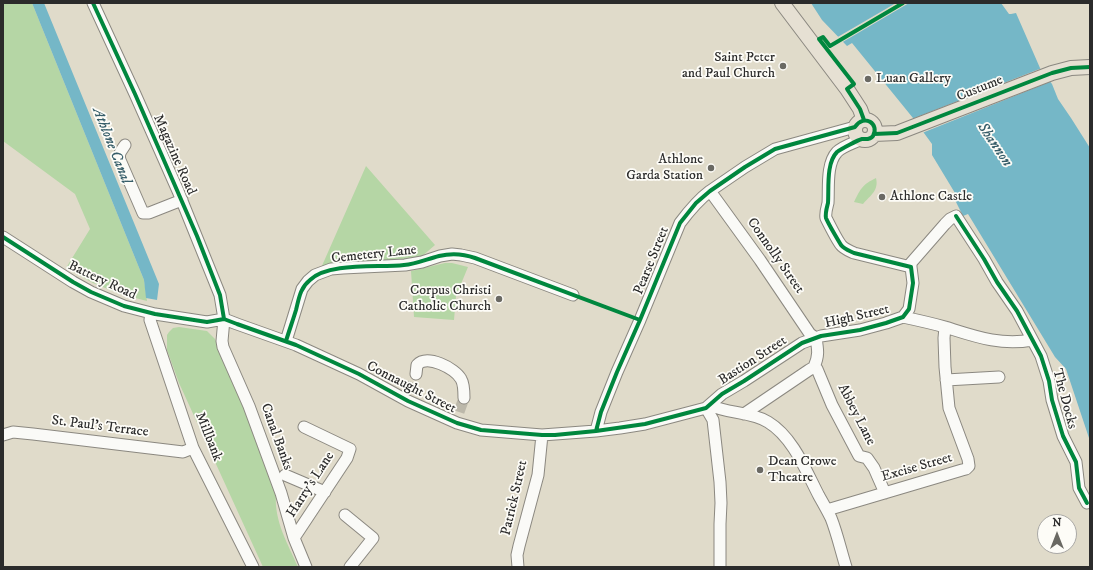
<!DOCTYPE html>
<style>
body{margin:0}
#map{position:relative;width:1093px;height:570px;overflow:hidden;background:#e0dbca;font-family:"IM FELL DW Pica",serif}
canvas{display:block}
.frame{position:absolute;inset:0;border:4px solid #2b2b2b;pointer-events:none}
.north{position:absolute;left:1037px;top:514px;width:40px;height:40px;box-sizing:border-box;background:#fdfcf7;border:1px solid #a9a8a5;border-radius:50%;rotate:0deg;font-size:11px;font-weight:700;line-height:16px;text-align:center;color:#2b2b2b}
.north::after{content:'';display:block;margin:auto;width:14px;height:18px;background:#6a6963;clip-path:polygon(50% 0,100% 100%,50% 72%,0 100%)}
</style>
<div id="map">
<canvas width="1093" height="570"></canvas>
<div class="frame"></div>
<div class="north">N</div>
</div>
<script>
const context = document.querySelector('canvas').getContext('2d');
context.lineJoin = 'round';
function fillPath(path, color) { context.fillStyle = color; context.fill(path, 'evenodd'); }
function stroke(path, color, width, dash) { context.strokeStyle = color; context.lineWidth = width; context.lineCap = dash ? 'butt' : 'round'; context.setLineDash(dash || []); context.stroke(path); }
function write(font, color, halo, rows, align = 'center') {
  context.font = font + ' "IM FELL DW Pica",serif'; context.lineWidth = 3.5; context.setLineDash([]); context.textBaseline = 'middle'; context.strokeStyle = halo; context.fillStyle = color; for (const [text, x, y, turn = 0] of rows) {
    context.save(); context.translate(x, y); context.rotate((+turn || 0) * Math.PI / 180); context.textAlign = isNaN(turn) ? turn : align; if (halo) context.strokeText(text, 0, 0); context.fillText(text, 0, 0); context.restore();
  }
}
const green = new Path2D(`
 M3,3H32L144,280L147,301L120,294L93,283L66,268L90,229L75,194L3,141Z
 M366,166L435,245L420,258L321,268Z
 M876,178C879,190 871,195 863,204L854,202C861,188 862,185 876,178Z
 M445,263H452L468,267L456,296L454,320L414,317L411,271Z
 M179,327L207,331L215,339L238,391L276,495C274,521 288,544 298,567H263L179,383L167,350V335L169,332L173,328Z`);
const water = new Path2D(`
 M32,3H44L159,284L157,300L146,298L144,280Z
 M811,3H1001L1009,14H1011L1016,13L1040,68L1052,84L1058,99L1071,118L1090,148V441L1066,369L1055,357L968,214L963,216L955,200L958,198L932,155V144L913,118L852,43L847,46L822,20Z`);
const pier = new Path2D(`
 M896,3H909L841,43L836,38Z
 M1042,68L1052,81L922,133L912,119Z`);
const minorTunnel = new Path2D(`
 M410,393L416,374
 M459,412L464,398`);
const minor = new Path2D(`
 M93,3L135,94L178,191L220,295L224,319L222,341L223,347L249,406L281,493L294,538L306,567
 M862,139C854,143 843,146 837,152C826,164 829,188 828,203C827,207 825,213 826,218C829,224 837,240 841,245C844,249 850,251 854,253L911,267
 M125,145C122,150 118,153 120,160L143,213H149L182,200
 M710,191L760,260L810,334L816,338
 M3,237L73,282L91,292L124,306L155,314L207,322L224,319
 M151,313L150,320L193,448L253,567
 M903,317L909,309L913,283L911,267V263L945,224L950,219L956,216L984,259L997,282L1017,311L1041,356L1049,381L1052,400L1063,436L1076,462L1079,488L1087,503
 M903,317C917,320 931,323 945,327C974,336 1000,346 1032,340
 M224,319L237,324L296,345L359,374L408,401L457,423L481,430L542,435L596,431L620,428L645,424L706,408L722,394L744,381L802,343L821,336L860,330L886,323L903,317
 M286,341L302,289L308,281L315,275L331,269L343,268L405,265L422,262L440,256L452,254L461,255L475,258L573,295
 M814,367L817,369L832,405L859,456L867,458L874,468L885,493
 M416,374L417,365C427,354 455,368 461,379C464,384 464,392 464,398
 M946,380L999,377
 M710,405C727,414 750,411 768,422C793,437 806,471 819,496C823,503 827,510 831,518C837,533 841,551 846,567
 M706,408L713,420L720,482L721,503L720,524V567
 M744,414L809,370L814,367C819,356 818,350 816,338
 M596,431L601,412L617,372L640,320L680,223C689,211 698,200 710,191L745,167L775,149L855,127
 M3,435L13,432L33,434L183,452L193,448
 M285,475L325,492
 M827,510L962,470L966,469L969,466L968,459L949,408L945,367L944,338L945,327
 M345,515L373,538L350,567
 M294,538L347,458L350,449L304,427
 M518,567L517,555L519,546L538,475L542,435`);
const major = new Path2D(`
 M782,3L847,89L860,109L864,120
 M855 130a10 10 0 1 1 20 0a10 10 0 1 1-20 0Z
 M874,134L897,133L1052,73L1071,68L1090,67`);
const cycleway = new Path2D(`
 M93,3L135,94L197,236L220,295L224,319
 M864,120L860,109L847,89L854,84L819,39L823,37L830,46L903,3
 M874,134L897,133L1052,73L1071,68L1090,67
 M956,216L984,259L997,282L1017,311L1041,356L1049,381L1052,400L1063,436L1076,462L1079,488L1087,503
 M3,237L73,282L91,292L124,306L155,314L207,322L224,319
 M224,319L237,324L296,345L359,374L408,401L457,423L481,430L542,435H555L596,431L645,424L706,408L722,394L744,381L802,343L821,336L860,330L886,323L903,317L909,309L913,283L911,267L854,253C850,251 844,249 841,245C838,240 828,223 826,218C825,213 827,207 828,203C829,188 826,163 837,152C841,149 858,140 862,139C866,139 870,140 873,136C880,124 864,113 855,127L775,149L745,167L710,191L696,203L680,223L640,320L617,372L601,412L596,431
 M286,341C289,331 293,320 296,310C299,298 300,288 310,280C329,262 378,268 404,265C416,264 427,259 439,256C451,253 464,254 475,258L640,320`);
const markers = [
 [783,66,4,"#6a6963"],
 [868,79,4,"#6a6963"],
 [711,168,4,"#6a6963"],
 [882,197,4,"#6a6963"],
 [499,299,4,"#6a6963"],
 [760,470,4,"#6a6963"]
];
const poiNames = [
 ["Saint Peter",775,58],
 ["and Paul Church",775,74],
 ["Luan Gallery",876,79,"left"],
 ["Athlone",703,160],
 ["Garda Station",703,176],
 ["Athlone Castle",890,197,"left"],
 ["Corpus Christi",491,291],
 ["Catholic Church",491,307],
 ["Dean Crowe",768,462,"left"],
 ["Theatre",768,478,"left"]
];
const streetNames = [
 ["Custume",980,89,-22],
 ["Magazine Road",174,155,66],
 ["Cemetery Lane",374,255,-6],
 ["Connolly Street",775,256,55],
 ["Pearse Street",652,261,-68],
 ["Battery Road",102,281,25],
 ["High Street",857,317,-13],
 ["Bastion Street",753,361,-33],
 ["Connaught Street",411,388,27],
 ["The Docks",1064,399,75],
 ["Abbey Lane",856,415,63],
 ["St. Paul's Terrace",100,427,7],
 ["Millbank",208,437,68],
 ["Canal Banks",276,437,70],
 ["Excise Street",917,468,-16],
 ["Harry's Lane",311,485,-57],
 ["Patrick Street",515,498,-77]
];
const waterNames = [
 ["Shannon",994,145,56],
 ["Athlone Canal",111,146,68]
];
fillPath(green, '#b5d6a5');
fillPath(water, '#75b7c7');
fillPath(pier, '#e0dbca');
stroke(minorTunnel, '#bcb8aa', 11, [11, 5.5]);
stroke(minor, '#8b8880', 13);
stroke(major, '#8b8880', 16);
stroke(minor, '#fafaf7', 11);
stroke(major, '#e6e0d3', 14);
stroke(cycleway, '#00873e', 4);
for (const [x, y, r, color] of markers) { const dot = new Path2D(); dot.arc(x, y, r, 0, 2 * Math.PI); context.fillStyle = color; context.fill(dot); stroke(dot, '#fdfcf7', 1.5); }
write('14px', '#2b2b2b', '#fdfcf7', poiNames, 'right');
write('14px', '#2b2b2b', '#fdfcf7', streetNames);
write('italic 15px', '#365d69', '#fdfcf7', waterNames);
</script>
